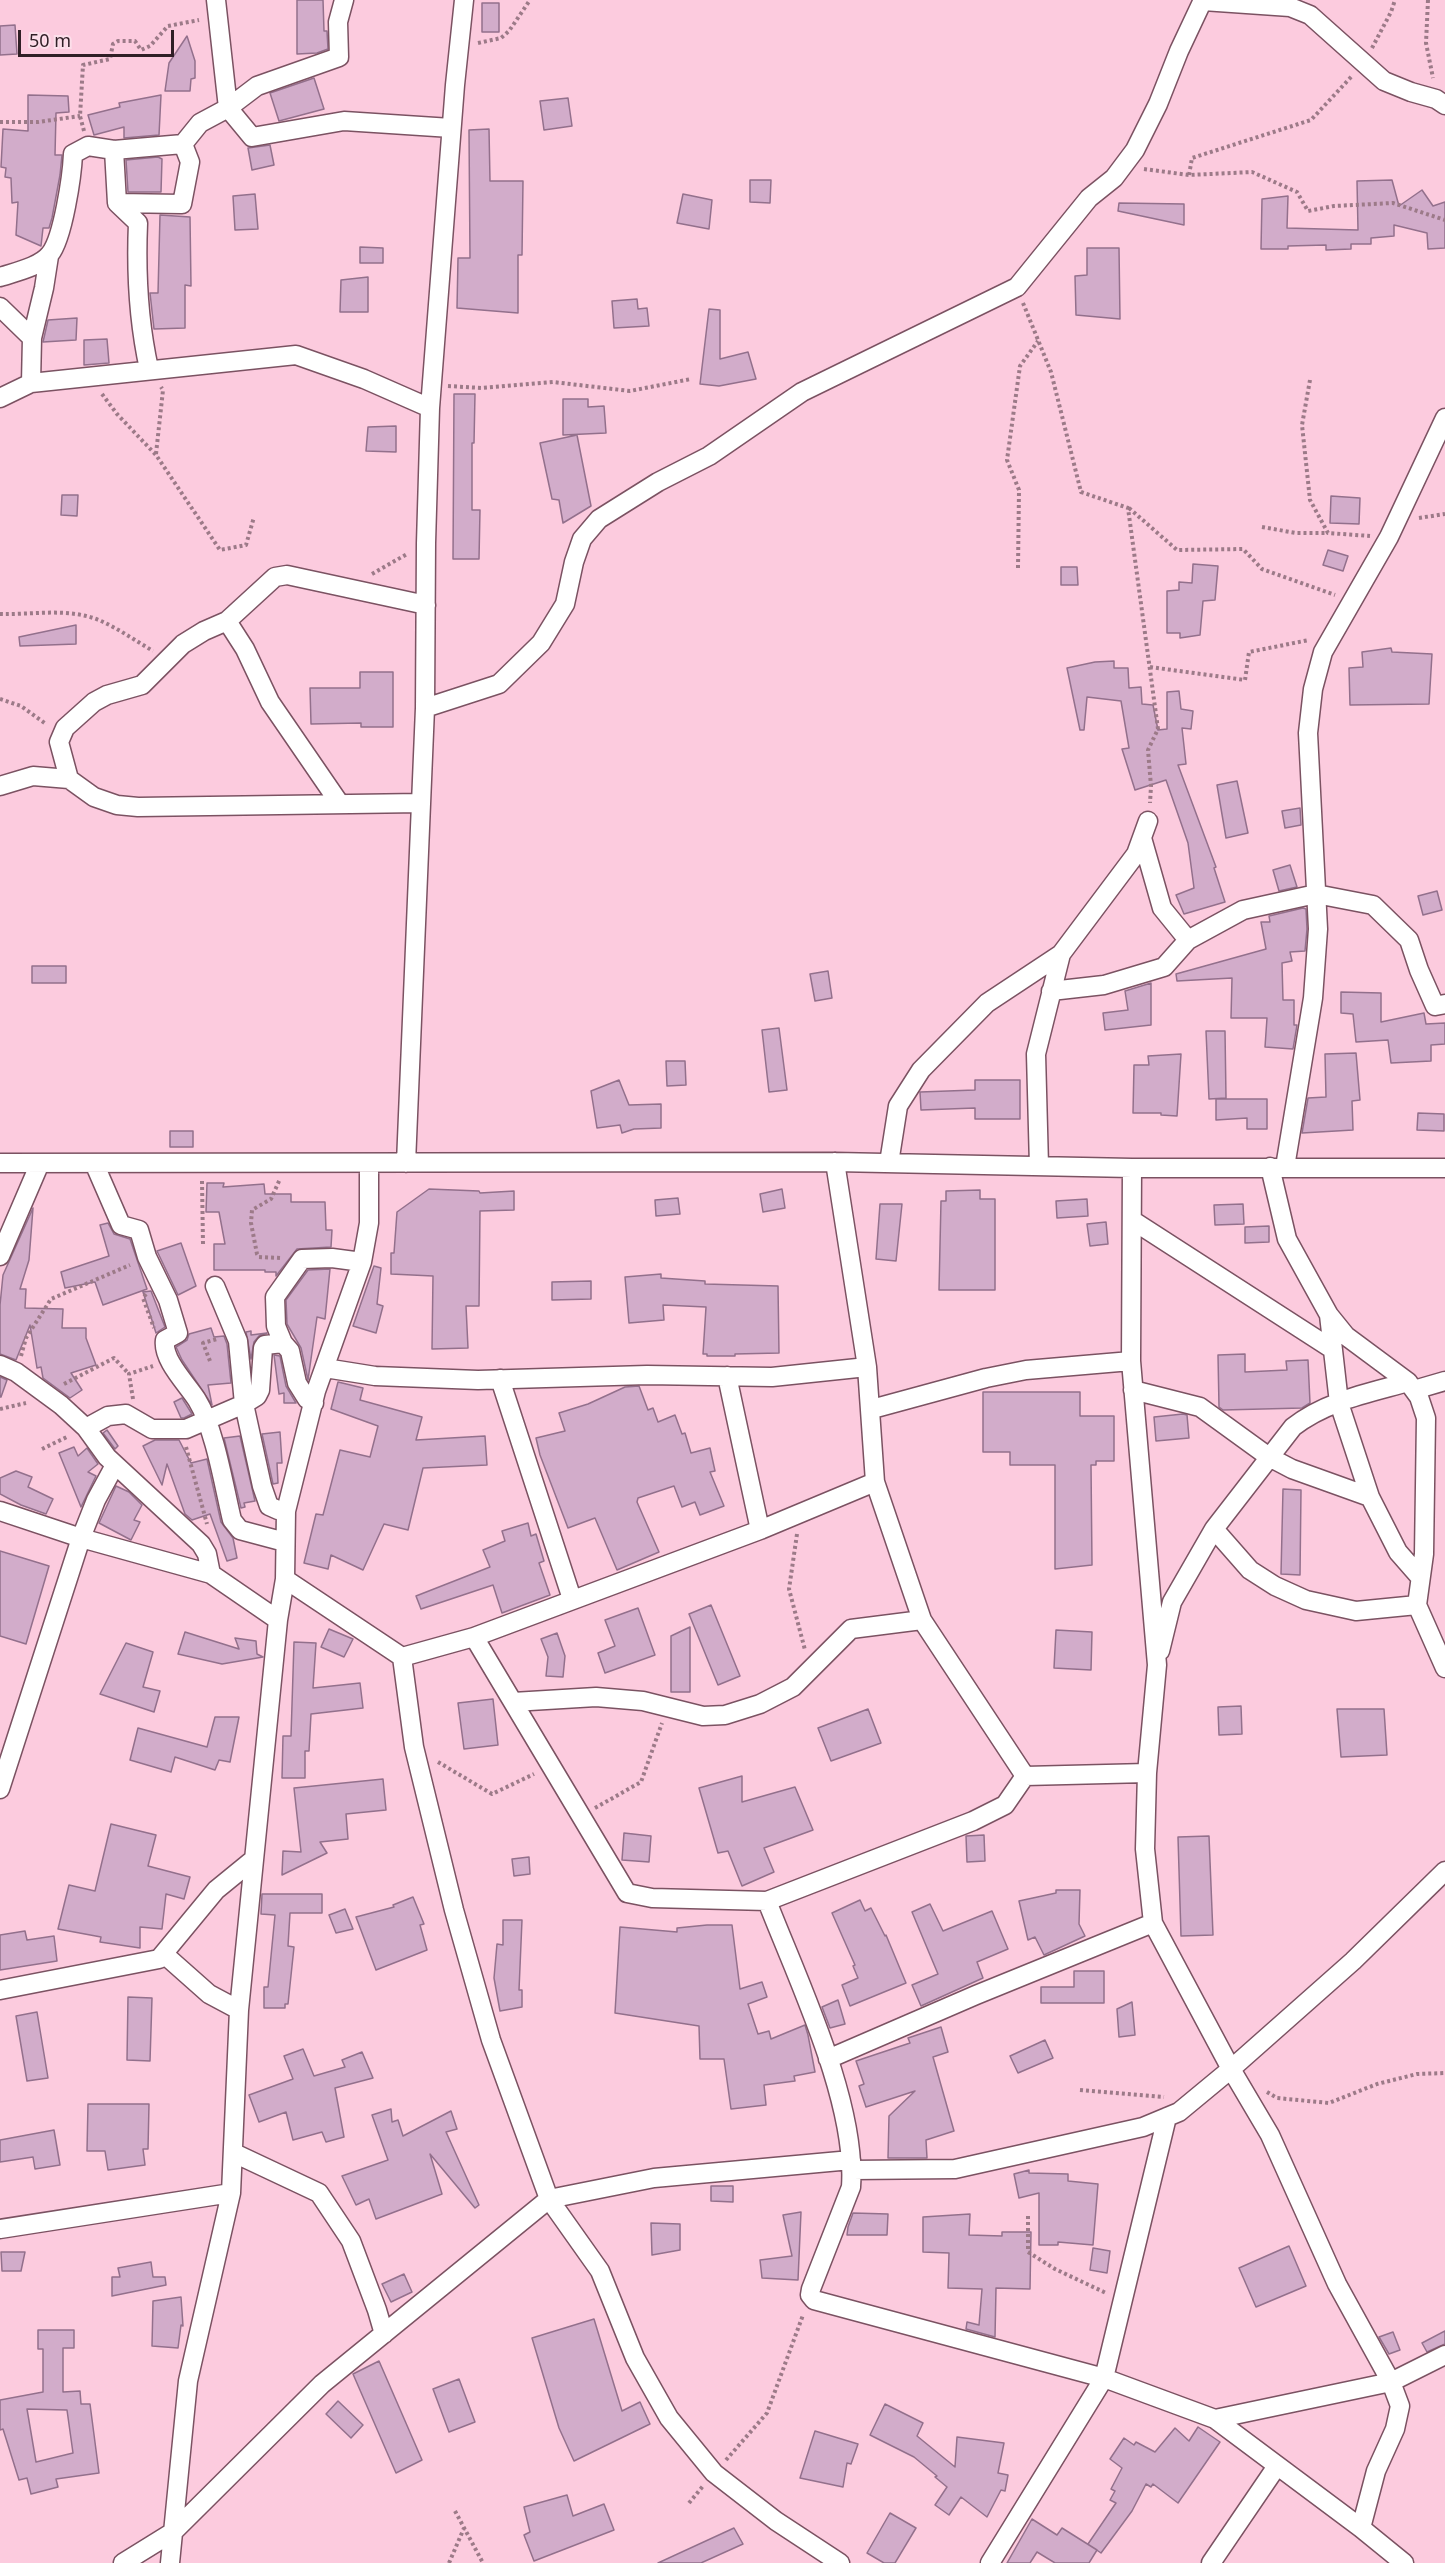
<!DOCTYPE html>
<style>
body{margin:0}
#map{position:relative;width:1445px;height:2563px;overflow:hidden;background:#fccbde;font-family:"Noto Sans",sans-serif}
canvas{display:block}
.scale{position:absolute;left:18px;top:30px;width:156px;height:27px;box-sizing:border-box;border:3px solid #301f26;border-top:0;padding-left:8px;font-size:18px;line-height:21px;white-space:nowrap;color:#301f26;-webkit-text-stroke:4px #fcdfea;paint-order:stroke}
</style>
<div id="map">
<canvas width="1445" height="2563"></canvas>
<div class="scale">50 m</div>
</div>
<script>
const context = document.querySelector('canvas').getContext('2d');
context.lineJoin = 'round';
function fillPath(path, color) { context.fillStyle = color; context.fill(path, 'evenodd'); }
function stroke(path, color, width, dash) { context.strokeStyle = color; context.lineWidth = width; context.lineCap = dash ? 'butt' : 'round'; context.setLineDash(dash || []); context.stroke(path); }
const building = new Path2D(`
 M297,0H323L324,31H327L328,49L317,53L297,54Z
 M482,3H499V32H482Z
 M15,25L17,54L0,55V26Z
 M187,36L195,61V78L191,79L190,91H165L169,63Z
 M314,78L324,109L279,121L270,93Z
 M28,95L68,96L69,112L56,113L55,155H62L60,175L52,218L49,228H43L41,246L16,235L18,202L12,203L11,178L5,177L6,168L1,167L3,129L28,131Z
 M161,95L159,135L124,138V127L94,135L88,115L120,107L119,103Z
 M568,98L572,126L544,130L540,101Z
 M489,129L490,181H523L522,255H518V313L457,308L458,258H470L469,130Z
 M270,145L274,165L252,170L248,148Z
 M158,157L162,159L161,192H128L126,160Z
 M750,180H771L770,203L750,202Z
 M1392,180L1399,206L1422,190L1433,206L1445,202V248L1428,249L1427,233L1394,225V236L1371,238V244H1351V249L1326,250V245L1288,246V249H1261L1262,199L1288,196L1287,228L1358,230L1357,181Z
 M255,194L258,229L235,230L233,196Z
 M683,194L712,200L709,229L677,223Z
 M1119,203L1184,204V225L1118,211Z
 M160,215L190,217L191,286L185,285V328L154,329L150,293H158Z
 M360,247L383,248V263H360Z
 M1087,248H1119L1120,319L1076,315L1075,276L1087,275Z
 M368,277V312H340L341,280Z
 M637,299L638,309L647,308L649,326L614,328L612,301Z
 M709,309L720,310V359L748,352L756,379L719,386L700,384Z
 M77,318L76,340L43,342L48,320Z
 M107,339L109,363L84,365V340Z
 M454,394H475L474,443H472V510H480L479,559H453Z
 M563,399H588V407L604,406L606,433L563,435Z
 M396,426V452L366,451L368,427Z
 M577,435L591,506L563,523L559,500L552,499L540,443Z
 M62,495H78L77,516L61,515Z
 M1331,496L1360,498L1359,524L1330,523Z
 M1328,550L1348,556L1343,571L1323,565Z
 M1193,564L1218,566L1215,600L1203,601L1200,635L1180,638V633H1167V591L1179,590V582L1192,583Z
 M1061,567H1077L1078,585H1061Z
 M76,625V644L20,646L19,637Z
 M1391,648L1392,652L1432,654L1429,704L1350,705L1349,668L1363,667L1362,652Z
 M1114,661V668H1128L1129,688L1141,687L1142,704L1153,705L1158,730L1167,729V692L1179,691L1181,709L1193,711L1191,729L1182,728L1186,764L1178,765L1216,867L1214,868L1225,902L1184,914L1176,895L1194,888L1188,843L1166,780L1135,790L1122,749L1129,748L1121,701L1087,697L1084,730H1080L1067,668L1095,662Z
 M360,672H393V727H361V723L311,724L310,688H360Z
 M1237,781L1248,833L1226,838L1217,785Z
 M1300,808L1301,825L1285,828L1282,811Z
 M1290,865L1297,887L1279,891L1273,870Z
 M1437,891L1442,910L1423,915L1418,896Z
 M1303,908L1306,909L1307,929L1305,951L1290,952L1292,961L1282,963L1283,1000H1294V1025H1297L1293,1049L1265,1047L1267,1018H1231L1232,978L1177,981L1176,974L1266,949L1261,922H1270L1269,916Z
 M32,966H66V983H32Z
 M828,971L832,998L815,1001L810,974Z
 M1151,983V1025L1105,1030L1103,1013L1128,1010L1125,991Z
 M1341,992L1381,993V1022L1424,1013L1426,1024L1445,1023V1044L1431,1045V1061L1391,1063L1388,1040L1356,1042L1353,1014L1341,1013Z
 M779,1028L787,1090L769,1092L762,1030Z
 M1206,1031H1225L1226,1098L1209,1099Z
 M1356,1053L1360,1100L1352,1101L1353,1130L1302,1133L1308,1098L1326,1097L1325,1054Z
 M1181,1054L1177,1116L1161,1115V1113H1133L1134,1065H1149L1148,1056Z
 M666,1061H685L686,1085L667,1086Z
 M619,1080L629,1105L661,1104V1128L634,1129L622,1133L620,1125L597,1128L591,1091Z
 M975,1080H1020V1119H975V1108L921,1110L920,1092L975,1090Z
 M1216,1099H1267V1129H1247V1118L1216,1120Z
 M1418,1113L1444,1114V1131L1417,1130Z
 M170,1131H193V1147H170Z
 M207,1183H224L223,1187L264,1184L265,1194H291V1202H325L326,1230H332L331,1247L297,1249L276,1276V1272H265V1270H214V1244H225L219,1212H206Z
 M429,1189L479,1191L480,1193L514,1191V1210L480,1211L479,1306H466L468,1348L432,1349L433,1276L391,1274V1253H394L397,1212Z
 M782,1189L785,1208L763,1212L760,1194Z
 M980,1190V1199H995V1290H939L941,1201H946V1191Z
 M678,1198L680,1214L656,1216L655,1200Z
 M1087,1199L1088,1216L1057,1218L1056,1201Z
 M880,1204H902L896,1261L876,1259Z
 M1243,1204L1244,1224L1215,1225L1214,1205Z
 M33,1208L29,1260L20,1289H26L25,1308L63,1309L62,1328H86V1338L96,1365L71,1373L82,1390L70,1398L43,1378L41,1367L37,1368L30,1325L16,1360L0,1354V1305L3,1275Z
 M1106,1222L1108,1244L1090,1246L1087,1224Z
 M108,1223L114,1234L130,1239L147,1289L103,1305L95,1282L65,1288L61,1272L109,1256L100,1225Z
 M1269,1226V1242L1245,1243V1227Z
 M181,1243L196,1286L178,1295L157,1251Z
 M374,1266L381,1268L377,1304L383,1306L376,1333L353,1326Z
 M330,1269L325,1319L317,1317L308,1380L301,1348L287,1324L286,1300L308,1270Z
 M661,1274V1278L705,1281V1284L778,1286L779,1353L735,1354V1356H707V1354H703L706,1307L663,1305L664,1320L629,1323L625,1277Z
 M591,1281V1299L552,1300V1282Z
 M151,1291L165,1327L156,1333L143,1292Z
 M211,1328L214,1337L224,1336L227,1344L231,1383L208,1385L212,1405L182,1360L176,1347L187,1340L189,1334Z
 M251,1331V1335L267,1333L259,1336L254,1342L251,1359L246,1332Z
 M1245,1354V1372L1287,1370L1286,1361L1308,1360L1310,1403L1302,1408L1223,1410L1219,1407L1218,1355Z
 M274,1355L280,1356L286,1386L296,1403H284V1393L279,1394Z
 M0,1377L7,1380L1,1397H0Z
 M338,1382L363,1388L360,1400L422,1417L416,1440L485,1436L487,1465L423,1468L408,1530L384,1524L363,1570L331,1555L328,1569L304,1563L316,1514L323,1515L340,1450L370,1457L378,1426L331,1409Z
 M639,1386L648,1410L653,1408L658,1422L675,1415L682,1434L685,1433L691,1453L710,1448L715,1471L710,1472L724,1506L700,1515L695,1502L682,1507L674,1486L638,1498L637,1502L659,1552L617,1570L595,1518L568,1528L540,1455L536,1438L565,1431L559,1413L588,1404L625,1387Z
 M983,1392H1080V1416H1114V1461H1096V1465H1091L1092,1565L1055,1569V1465H1010V1452H983Z
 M182,1398L192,1414L184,1418H181L174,1402Z
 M1183,1414L1187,1415L1189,1438L1156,1441L1154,1417Z
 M107,1430L118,1446L115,1449L103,1433Z
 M280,1432L282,1463H277L278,1483L273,1484L262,1434Z
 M240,1436L255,1501L244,1503L245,1507L241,1508L224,1438Z
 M155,1440H179L191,1463L207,1459L221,1522L233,1538L237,1558L227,1561L210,1514L192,1520L185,1514L167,1464L162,1485L143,1446Z
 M74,1447L78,1456L87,1448L98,1464L88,1472L96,1476L81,1507L59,1453Z
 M16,1471L32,1477L28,1487L53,1499L46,1514L21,1505L0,1494V1478Z
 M116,1486L129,1492L142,1505L134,1520L140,1522L131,1540L99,1523Z
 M1283,1489L1301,1490L1300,1575L1281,1574Z
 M528,1523L531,1536L536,1534L544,1561L539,1563L550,1595L502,1613L493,1585L421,1609L416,1596L490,1567L483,1550L505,1541L502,1531Z
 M0,1551L49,1566L26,1644L0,1636Z
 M711,1605L740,1676L718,1685L689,1614Z
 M638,1608L655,1655L605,1673L598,1653L615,1646L605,1620Z
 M690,1627V1692H671V1636Z
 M329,1629L353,1639L344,1657L321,1647Z
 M1056,1630L1092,1632L1091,1670L1054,1668Z
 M185,1632L239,1649L235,1638L256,1641L257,1654L263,1657L222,1664L178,1654Z
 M557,1633L565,1656L563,1677L546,1676L548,1657L541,1639Z
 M294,1642L316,1643L313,1688L360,1683L363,1708L311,1714L309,1751H305V1778H282L283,1736H291Z
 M126,1643L153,1652L143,1687L160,1691L154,1712L100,1694Z
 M493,1699L498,1745L464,1749L458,1703Z
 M1241,1706L1242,1734L1219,1735L1218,1707Z
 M868,1709L881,1743L831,1761L818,1728Z
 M1337,1709H1384L1387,1755L1341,1757Z
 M215,1717H239L230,1762L219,1760L215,1770L175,1757L171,1772L130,1760L138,1728L207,1747Z
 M742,1776V1802L795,1787L813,1830L764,1848L774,1872L742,1886L728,1851L718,1853L699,1788Z
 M383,1779L386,1810L346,1814L348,1839L320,1842L327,1853L282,1875L283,1851L301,1852L294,1788Z
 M111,1824L156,1835L148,1866L190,1877L184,1899L166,1894L162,1929L140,1927V1948L100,1942L101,1937L58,1929L69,1885L95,1891Z
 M624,1833L651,1836L649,1862L622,1860Z
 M984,1835L985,1861L967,1862L966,1836Z
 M1209,1836L1213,1935L1181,1936L1178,1837Z
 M529,1857L530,1874L514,1876L512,1859Z
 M1056,1890H1080L1079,1924L1085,1936L1044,1955L1035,1937L1028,1940L1019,1901L1056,1893Z
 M262,1894H322V1913H290L288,1946L294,1947L288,2004H285V2008H264V1987H268L275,1915L261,1914Z
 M413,1897L424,1924L420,1925L427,1950L376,1970L356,1917L394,1907L393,1905Z
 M860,1900L865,1911L871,1908L885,1936L886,1935L906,1983L850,2006L842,1985L858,1978L853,1966L855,1965L832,1913Z
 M930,1904L943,1931L992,1911L1008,1949L977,1962L983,1978L921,2006L912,1985L938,1974L912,1912Z
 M345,1909L353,1929L336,1933L329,1915Z
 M503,1920H522L519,1990H522V2007L500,2011L494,1978L497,1944L503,1945Z
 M707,1925H732L740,1989L762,1982L767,1997L748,2004L758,2034L769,2031L771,2039L805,2025L808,2035L815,2072L794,2076L795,2081L764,2085L766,2105L731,2109L724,2059H700L699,2026L615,2013L620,1927L677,1932V1928Z
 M25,1931L27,1940L54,1936L57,1961L0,1970V1935Z
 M1074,1971H1104V2003H1041V1987H1074Z
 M128,1997L152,1998L150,2061L127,2060Z
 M838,2000L845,2024L830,2028L822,2007Z
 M1132,2002L1135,2035L1119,2037L1117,2009Z
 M37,2012L48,2078L27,2081L16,2016Z
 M941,2027L948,2052L933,2057L954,2131L926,2140L927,2158H888L889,2116L915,2091L866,2107L859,2086L864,2084L856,2061L910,2043L908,2038Z
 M1045,2040L1053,2058L1018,2073L1010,2056Z
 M303,2049L314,2076L345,2067L342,2060L362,2052L373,2078L335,2088L344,2137L326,2142L322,2132L293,2140L286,2112L259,2122L249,2095L293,2079L284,2056Z
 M88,2104H149L148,2149H143L145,2165L108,2170L105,2151H87Z
 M391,2109L392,2122L398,2120L403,2136L451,2111L457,2129L446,2132L479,2205L475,2208L430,2154L442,2194L376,2219L369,2199L356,2205L342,2176L388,2160L372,2115Z
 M54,2130L60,2165L35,2169L33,2157L0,2162V2140Z
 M1029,2170V2173L1068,2174V2181L1098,2184L1093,2245L1058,2242V2245H1039V2193L1019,2198L1014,2174Z
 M711,2186H733V2202L711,2201Z
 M801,2212L798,2280L762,2278L760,2260L792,2256L783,2215Z
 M853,2213L888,2214L887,2235H847L848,2227Z
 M970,2214L969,2235L1002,2236V2232H1031L1030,2289L996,2288L995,2337L966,2329L967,2322L979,2325L982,2289L948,2288L949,2253L923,2252V2217Z
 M651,2223L680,2224V2250L652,2255Z
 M1289,2246L1306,2286L1256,2307L1239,2268Z
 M1093,2248L1110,2251L1107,2273L1090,2270Z
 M1,2252H25L21,2271H2Z
 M151,2262L153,2277H165L166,2285L112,2296V2277H120L118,2268Z
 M404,2274L412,2292L391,2302L382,2284Z
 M181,2297L183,2326L181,2325L178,2348L152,2346L153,2301Z
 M594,2319L622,2411L640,2402L650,2424L574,2461L559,2428L532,2338Z
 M38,2330H74V2348H63V2392L80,2391L81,2404H90L99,2473L56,2479L58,2487L31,2494L27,2478L19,2480L3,2429L0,2430V2400L43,2392V2349H38ZM27,2409L67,2410L73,2453L36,2462Z
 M1445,2331V2344L1427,2352L1422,2343Z
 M1393,2332L1400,2350L1389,2354L1379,2337Z
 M379,2361L422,2460L396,2473L353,2374Z
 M459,2379L475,2422L449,2432L433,2389Z
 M338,2401L363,2425L351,2438L326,2414Z
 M885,2404L923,2423L917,2436L955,2467L957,2437L1004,2443L998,2473L1008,2475L1005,2491L1001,2490L987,2517L961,2497L949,2515L935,2505L947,2487L935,2477L937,2476L914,2457L870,2435Z
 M1198,2427L1220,2442L1178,2503L1153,2484L1151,2487L1146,2484L1132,2511L1101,2553L1088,2544L1116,2503L1110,2500L1115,2491L1111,2489L1122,2468L1110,2459L1124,2438L1134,2445L1136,2442L1155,2452L1175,2428L1189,2441Z
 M815,2431L858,2444L851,2464L847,2463L843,2487L800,2478Z
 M567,2495L573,2516L604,2504L614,2530L534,2561L524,2535L530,2532L524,2507Z
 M890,2513L916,2528L895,2563H884L867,2553Z
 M1032,2519L1057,2535L1062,2528L1097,2550L1089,2563H1055L1037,2552L1030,2563H1007Z
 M734,2528L743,2544L701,2563H658Z`);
const path = new Path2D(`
 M1428,0L1426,43L1433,78
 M478,43L501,38L509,31L530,0
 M1372,48L1391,12L1395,0
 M0,122H38L80,116
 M84,131L80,116L83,65L110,59L113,44L118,41H135L141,50L150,46L168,26L199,20
 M1144,169L1189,175L1252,172L1297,192L1308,211L1334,206L1393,203L1445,220
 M1189,175L1192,158L1311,120L1352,76
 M1023,303L1051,372L1081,492L1128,508L1158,729L1148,750L1151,786L1150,803
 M1310,380L1302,425L1310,500L1328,533L1370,536
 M448,386L482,388L553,382L630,391L691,379
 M102,394L117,414L156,455L220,550L246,545L254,517
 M156,454L163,390L161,387
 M1129,508L1177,550L1243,549L1262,569L1335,595
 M1419,518L1445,514
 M1262,527L1296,533H1328
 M1018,568L1019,490L1007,460L1020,366L1038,341
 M372,574L407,554
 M0,614C32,615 70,607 101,621C119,629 136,641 153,651
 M1150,667L1245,680L1249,652L1309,640
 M0,699L21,706L46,724
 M202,1181L203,1244
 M280,1258L259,1257L257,1254L251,1223L252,1210L271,1199L280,1179
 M146,1294L143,1298L154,1328
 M21,1356L26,1338L51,1299L130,1265
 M210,1361L203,1343L217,1339
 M64,1384L114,1358L129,1374
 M133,1399L129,1374L153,1366
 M0,1409L26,1403
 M186,1447L207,1524
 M42,1449L69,1436
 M797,1534L789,1589L805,1650
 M438,1762L492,1794L534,1774
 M595,1808L641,1782L662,1723
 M1080,2090L1164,2097
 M1267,2092L1277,2098L1329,2103L1377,2084L1417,2074L1445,2073
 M1028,2216V2252L1055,2269L1106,2293
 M726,2460L767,2413L803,2315
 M689,2503L703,2486
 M455,2511L483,2563
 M449,2563L464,2528`);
const street = new Path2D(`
 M216,0L228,108L257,86L339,57L338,22L344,0
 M1203,1L1290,7L1310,15L1384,81L1411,92L1436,99L1445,105
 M114,150L117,203
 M0,277C15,272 40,267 50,254C63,238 72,176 73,154L88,146L114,150L183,144L200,123L228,108L252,137L344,121L451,128
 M0,307L32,338L31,383
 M32,338L44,288L49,256
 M149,369C139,324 136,270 138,223L117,203L182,204L190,162L183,144
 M0,398L31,383L296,355L364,379L430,408
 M227,621L245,649L270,702L340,804
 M425,708L499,684L541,643L565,604L574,562L582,539L599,519L658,482L709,456L802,392L1017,287L1089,198L1114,178L1135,150L1158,104L1179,51L1203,0
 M69,779L59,742L65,728L94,702L107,695L142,685L183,644L204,631L227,621L275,577L287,575L426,605
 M0,786L33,776L69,779L94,797L117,805L138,807L421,803
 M1142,838L1162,908L1188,940
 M1051,991L1104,985L1164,967L1188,940L1243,910L1316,894L1373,905L1409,940L1419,970L1435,1006L1445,1004
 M835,1162L867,1367L875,1482L922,1620L1025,1776
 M0,1163L835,1162L1132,1168H1445
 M94,1163L121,1225L139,1230L147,1257L168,1300L178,1333L165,1340C162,1360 187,1384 197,1400C215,1429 224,1487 232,1520L240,1530L285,1542
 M406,1163L425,708L426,543L430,408L455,85L464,0
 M889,1163L898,1106L921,1070L987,1003L1061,954
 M1039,1166L1036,1054L1061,954L1136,854L1148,821
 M1270,1167L1287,1239L1329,1315L1346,1336L1408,1382L1419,1397L1426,1418L1424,1554L1417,1605L1445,1668
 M1285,1167L1313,998L1318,929L1308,733L1313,689L1323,652L1389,537L1445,418
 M1132,1168L1131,1361L1157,1665L1147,1773L1145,1849L1153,1923L1231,2069L1270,2135L1337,2284L1391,2382L1400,2406L1395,2429L1376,2471L1361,2528L1404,2563
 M1132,1220L1332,1349
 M0,1256L40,1163
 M1329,1315L1339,1403L1370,1497L1398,1552L1419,1576
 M283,1343L265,1345L263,1348L260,1390L257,1396L244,1404L262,1486L269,1506L278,1510L286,1511
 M0,1365L16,1372L61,1405L86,1428L107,1457L201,1544L207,1554L211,1574
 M325,1368L375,1376L478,1380L647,1375L772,1377L867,1367
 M727,1376L760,1530
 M500,1379L572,1599
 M1133,1390L1200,1407L1269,1457L1292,1469L1370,1497
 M1414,1390L1445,1381
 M314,1403L307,1399L297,1383L290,1351L283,1343L276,1326L275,1297L302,1259L332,1258L362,1262
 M872,1409L986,1378L1026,1370L1131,1361
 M86,1428L108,1416L126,1414L152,1429H186L244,1404L238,1341L215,1286
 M0,1511L81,1538L211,1574L278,1620
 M1214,1529L1293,1427C1326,1401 1369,1393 1408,1382
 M285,1579L402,1657L414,1747L454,1910L491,2040L549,2199L600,2271L635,2358L669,2418L714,2473L776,2521L840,2563
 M474,1637L627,1893L652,1898L767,1901L973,1821L1005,1805L1025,1776
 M1160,1651L1172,1602L1214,1529L1250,1570L1275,1586L1306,1600L1356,1611L1417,1605
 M402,1657L474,1637L760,1530L875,1482
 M513,1702L596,1697L643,1701L703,1716L725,1715L760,1704L793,1687L851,1629L922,1620
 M1025,1776L1147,1773
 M0,1789L81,1538L96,1500L115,1465
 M767,1901C798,1981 857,2102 851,2187L811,2289L810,2295L814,2300L1104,2378L1215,2419L1361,2528
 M165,1955L209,1994L239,2010
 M0,1990L159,1959L216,1890L254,1859
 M828,2059L976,1995L1153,1923
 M234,2153L319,2193L351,2241L377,2310L384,2334
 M852,2170L955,2169L1143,2127L1179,2112L1231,2069L1353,1961L1445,1871
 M0,2229L231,2193
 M1215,2419L1391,2382L1445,2355
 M123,2563L173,2532L322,2384L549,2199L654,2178L851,2160
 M170,2563L188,2381L231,2193L239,2010L278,1620L285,1579L286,1511L316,1391L362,1262L369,1223V1164
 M990,2563L1104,2378L1167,2117
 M1211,2563L1277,2466`);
fillPath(building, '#d2acca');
stroke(building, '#93708c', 1.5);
stroke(street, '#7b5262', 21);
stroke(path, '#9c7a88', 4, [3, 3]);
stroke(street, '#fff', 18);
</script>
